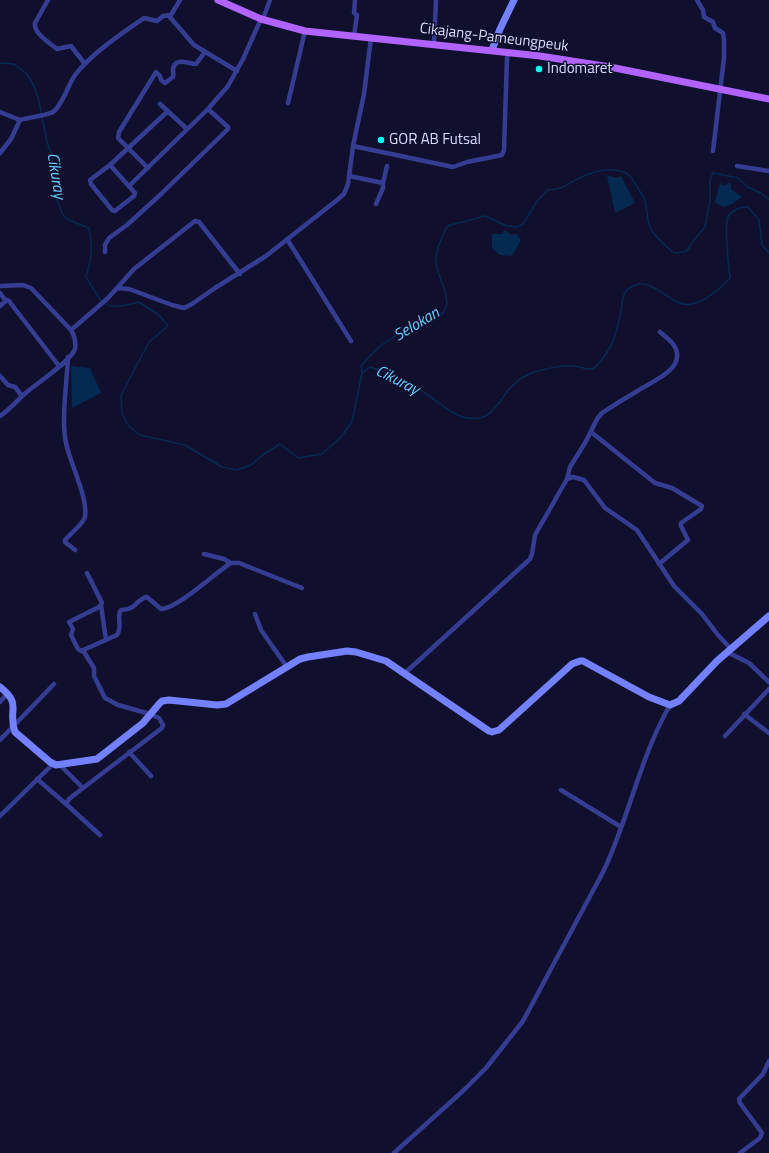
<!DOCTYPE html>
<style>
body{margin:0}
canvas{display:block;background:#100f2e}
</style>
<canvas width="769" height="1153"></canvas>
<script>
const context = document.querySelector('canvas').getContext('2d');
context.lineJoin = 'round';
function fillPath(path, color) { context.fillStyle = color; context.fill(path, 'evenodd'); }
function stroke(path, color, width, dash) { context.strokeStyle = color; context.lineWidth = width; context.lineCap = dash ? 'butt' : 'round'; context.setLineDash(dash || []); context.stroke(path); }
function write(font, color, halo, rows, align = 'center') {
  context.font = font + ' "Titillium Web",sans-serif'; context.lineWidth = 3; context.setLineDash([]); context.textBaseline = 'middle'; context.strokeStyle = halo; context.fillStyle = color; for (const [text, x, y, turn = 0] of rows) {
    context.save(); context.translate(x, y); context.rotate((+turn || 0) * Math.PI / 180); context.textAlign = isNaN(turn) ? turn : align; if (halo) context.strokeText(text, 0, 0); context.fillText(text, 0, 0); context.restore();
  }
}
const water = new Path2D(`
 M607,175L616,178L621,176L635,203L615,213Z
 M731,182V189L742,197L732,204L723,207L715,202L720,183L723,186Z
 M504,230L512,235L513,234H516L521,240L512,256L500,255L492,248V234H503Z
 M71,366L90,368L101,393L72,408Z`);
const stream = new Path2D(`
 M0,63L14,64L27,74L34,86L39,101L47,142L52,155L54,165L53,181L58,203L63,215L69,220L89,228C93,248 92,257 86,277L101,301
 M104,303C114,310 129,304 139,302L159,315L168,326L149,342L121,395L122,414L129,426L140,435L185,445L222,467L237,470L251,465L264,454L280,444L298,458L322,454L341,437L352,422L362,373L370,367C388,372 405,381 422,391C435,399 447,412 463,417C494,425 497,400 514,384C518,380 527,375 532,373C542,369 564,365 574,366C580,366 585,370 592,369C599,366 605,355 609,349C615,341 619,321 621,311C622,304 622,297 626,291C628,288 633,286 636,285C649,279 667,298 679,303C697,310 719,290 730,278C729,267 723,223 729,215C734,209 741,207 748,207L759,220L762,245L769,253
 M362,373L361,366C366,361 371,354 376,350C390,337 409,329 426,321C433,319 443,316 446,308C451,296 436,275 436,261C436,249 442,237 447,226L485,216L507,226L517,227L523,224L536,203L547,190C566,190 568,182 584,176C594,171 608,168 620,171C623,171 628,174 630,176C632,178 644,198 645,200C647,209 647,218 650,227C653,235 660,240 666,246C674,254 675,254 687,251L694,240L705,227L710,200V180L713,173L738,178L748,187L761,193L769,200`);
const street = new Path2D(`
 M48,0L35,23C33,33 50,43 57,49L71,46L85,64
 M697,0L703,10L704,17L713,22L715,28L723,33L724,39V58L713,151
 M169,16L194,45L237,71
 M263,19L270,0
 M354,36L357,15L354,13L355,0
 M434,43L436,0
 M288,103L305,31
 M160,104L187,129
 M0,112L20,120
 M353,146L453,167L467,162L502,155L504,150L507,58L509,52
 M0,153L11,139L20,120C29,117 46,116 53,112C62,106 68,85 75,75C91,54 122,33 144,18L157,21L163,16L171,15L180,0
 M110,165L135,193L134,196L115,211L112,210L91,184L90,180L110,165L168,111
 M737,166L769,171
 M148,168L118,138L119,132L156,72L160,76L161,80L165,83L173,77C174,75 173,73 173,70C174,56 189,64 196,64L205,52
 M349,176L383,183V188L376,204
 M383,183L387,166
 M129,186L208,109L228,86L243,59L261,19
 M287,239L351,341
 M105,252V245L109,238L127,225L160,195L228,129V127L208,109
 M0,286L23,285L31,288L71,330C74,335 76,343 75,349C71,361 39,382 28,391C18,399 11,409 0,416
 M117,288L134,269L195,221L199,222L240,274
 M0,293L6,301
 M0,306L7,300L9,301L59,366
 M71,330L107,299L117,288L129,289L172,305L184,308L192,304L215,288L266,256L337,200L344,194L348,184L353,146L364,94L371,38
 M68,357C67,381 61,420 66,443C70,463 88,497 85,517C84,523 70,534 65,540V542L75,550
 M0,376L8,385L15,387L22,396
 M591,432L655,483L672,488L702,506L701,509L681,523V526L688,540L659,564
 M567,479L573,477L584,480L605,508L637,530L674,586L702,614L718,635L731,649
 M204,554L224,559L231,563
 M101,605L106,640
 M255,614L261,630L287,667
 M81,651L117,635C123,627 116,616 121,610C137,610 136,599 147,597L161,609C176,610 216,572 231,563H239L302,588
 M727,652L749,663L769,682
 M405,673L530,559L532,554L535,535L567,479L570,467L585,443L597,419L602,413C614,405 627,397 639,390C651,382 680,371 677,353C676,344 667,338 660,332
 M0,702L8,693
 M744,714L769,733
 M725,736L769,689
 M0,740L54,684
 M129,752L151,776
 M60,765L83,788L69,799L66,804L100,835
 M37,779L66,804
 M83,788L162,728L163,725L159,718L150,714L118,705L105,698L94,676V668L84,652L78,649L71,635L73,629L69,622L99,607L102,603L87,573
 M561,790L621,827
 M0,816L53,764
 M394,1153L464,1090L486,1068L523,1021L603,872C629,818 640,757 670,705
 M740,1153L760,1138L762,1133L740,1103L739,1099L763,1074L769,1061`);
const secondary = new Path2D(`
 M492,50L500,29L514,0
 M0,687C23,705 7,710 15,732L50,762L56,765L97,759L143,723L159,704L162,701L169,700L217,705L226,704L300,659L308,657L347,651L356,652L386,661L489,731L492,732L499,730L572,664L580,661H583L649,697L670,705L679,701L717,661L769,616`);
const primary = new Path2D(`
 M218,0L261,19L305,31L540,56L610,67L769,99`);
const markers = [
 [539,69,4,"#08fff7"],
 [381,140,4,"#08fff7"]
];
const streetNames = [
 ["Cikajang-Pameungpeuk",494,38,7]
];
const poiNames = [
 ["Indomaret",547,69],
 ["GOR AB Futsal",389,140]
];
const waterNames = [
 ["Cikuray",55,176,81],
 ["Selokan",417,325,-31],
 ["Cikuray",397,381,27]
];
fillPath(water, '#052a51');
stroke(stream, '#052a51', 1.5);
stroke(street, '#353d92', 4.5);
stroke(secondary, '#7381ff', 7);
stroke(primary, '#b063ff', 7);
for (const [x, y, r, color] of markers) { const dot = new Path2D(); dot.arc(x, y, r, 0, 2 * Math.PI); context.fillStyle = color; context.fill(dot); stroke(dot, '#100f2e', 1.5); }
write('15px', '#dcdcff', '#100f2e', streetNames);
write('15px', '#dcdcff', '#100f2e', poiNames, 'left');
write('italic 16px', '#6acdff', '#100f2e', waterNames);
</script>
